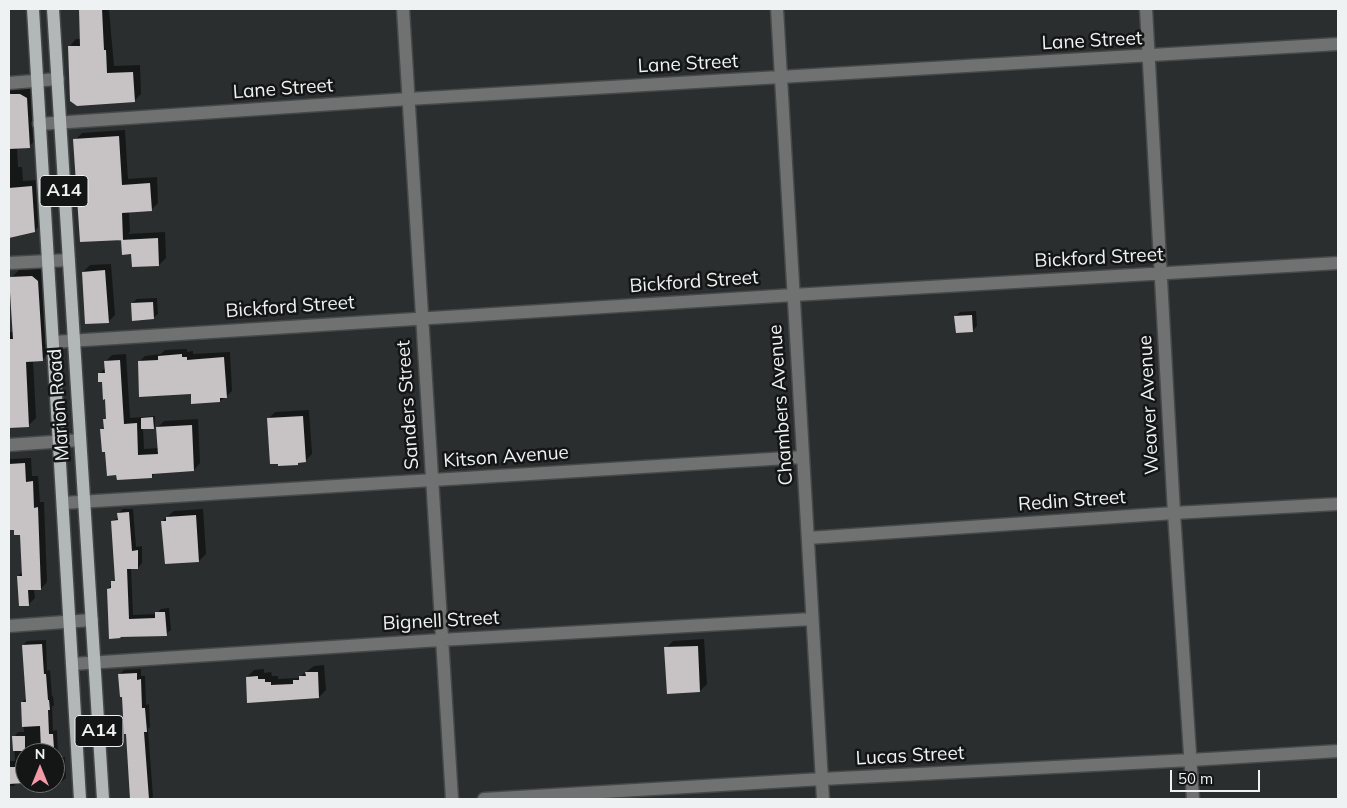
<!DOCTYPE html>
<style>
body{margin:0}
#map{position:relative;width:1347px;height:808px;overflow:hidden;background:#2a2e2e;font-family:Mulish,sans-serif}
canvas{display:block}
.frame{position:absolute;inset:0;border:10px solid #eff2f2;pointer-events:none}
.north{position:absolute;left:15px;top:743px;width:50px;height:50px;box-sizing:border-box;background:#141616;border:1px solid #6c6e6e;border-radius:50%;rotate:0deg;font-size:14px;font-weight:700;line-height:20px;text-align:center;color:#eff2f2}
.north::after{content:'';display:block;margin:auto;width:18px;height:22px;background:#f49aa6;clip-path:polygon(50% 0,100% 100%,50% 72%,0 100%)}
.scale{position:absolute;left:1170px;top:770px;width:90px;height:22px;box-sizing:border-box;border:2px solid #eff2f2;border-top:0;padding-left:6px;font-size:15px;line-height:18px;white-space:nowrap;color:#eff2f2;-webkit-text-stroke:4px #141616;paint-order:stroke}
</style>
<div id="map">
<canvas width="1347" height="808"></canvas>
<div class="frame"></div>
<div class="north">N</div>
<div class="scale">50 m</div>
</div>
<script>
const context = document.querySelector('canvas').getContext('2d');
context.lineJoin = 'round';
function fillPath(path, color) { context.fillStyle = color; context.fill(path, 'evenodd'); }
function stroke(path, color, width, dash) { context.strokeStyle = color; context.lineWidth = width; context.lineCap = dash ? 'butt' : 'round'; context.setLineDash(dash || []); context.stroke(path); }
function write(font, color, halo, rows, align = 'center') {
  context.font = font + ' Mulish,sans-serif'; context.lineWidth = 5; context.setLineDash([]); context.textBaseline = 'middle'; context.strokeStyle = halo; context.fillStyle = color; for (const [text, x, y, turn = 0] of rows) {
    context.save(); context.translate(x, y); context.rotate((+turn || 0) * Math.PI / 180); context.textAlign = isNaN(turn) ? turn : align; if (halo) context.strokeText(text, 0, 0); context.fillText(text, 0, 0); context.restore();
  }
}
const shadow = new Path2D(`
 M80,9H112L109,10L114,66L140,65L141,94L134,101L69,47L76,39H81Z
 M28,87L33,91L36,140L29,146L17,147L18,167H22L23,181L38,180L41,224L34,231L9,236V88Z
 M125,130L128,179L157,177L158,203L151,210L129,211L130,232L128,234L165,232L166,258L159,265L133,253L122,241L124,239L81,241L75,140L82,133Z
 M111,264L115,315L108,322L83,272L90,265Z
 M40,269L45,273L50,352L42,360H33L36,418L28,426L9,427V332H14L11,278L19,270Z
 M157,298L158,314L153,318L132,303L137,299Z
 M976,311L977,326L972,331L956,316L960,312Z
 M187,349V352L193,351V354L230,352L232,391L226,397L220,401L192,392L139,362L145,356L161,354L165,350Z
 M126,354L130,418L155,416V426L153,428H143L144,449L158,448L157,428L164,421L198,419L200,463L194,470L156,472L152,477L106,451L102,430L105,427V420L107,418L103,381L99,374L106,367L105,362L112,355Z
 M309,410L312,454L305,461L268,419L275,412Z
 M31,458L32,476H38L40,502H44L47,582L41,589H34L35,598L29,604L18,576L23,571L21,534L15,528L9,529V459Z
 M123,509H133L136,547L142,546V563L138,568H131L133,615L156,614L161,609L169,608L171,630L166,634L132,635L108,589L116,578L113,521L119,517L118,514Z
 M203,509L206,554L199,561L162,521L174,511Z
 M704,639L707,684L700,691L666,648L673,641Z
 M46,640L47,671L50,670L52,697L53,696L54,705L52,707L53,731L57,730L58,758L65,757L66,778L61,782L55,783V753H25V782H17L14,786H9V761H15L14,737L18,732H24L22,702L27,698L23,645L27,641Z
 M324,665L326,690L319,697L249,702L247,677L254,670L264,669V673L271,672L272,676H278V679L298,678L314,666Z
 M141,669V676H145L146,705L149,704L150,727L148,729L153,797L151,799H131L127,732L120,674L124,670Z`);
const building = new Path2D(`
 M79,9H102L104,50H106L107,73L133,72L135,102L77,106L70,101L68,46H80Z
 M9,94H20L27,98L30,148L9,149Z
 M119,136L122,185L150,183L152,211L122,213L123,240L80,242L73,139Z
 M32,186L35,232L9,238V188Z
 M158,238L159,266L132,267L131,254L122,255L121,240Z
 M105,270L109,323L85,324L82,272Z
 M32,276L38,281L43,361L26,362L29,427L9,428V339H13L9,277Z
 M153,302L154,319L132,321L131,303Z
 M972,315L973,332L956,333L954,316Z
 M182,354V357H187V360L224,357L227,398H220V402L191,404V394L139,397L138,361L158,360V356Z
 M120,360L124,424L137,423L138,455L158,454L156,427L192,425L194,471L152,474V478L117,480L116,475L107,476L105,452H102L100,429H104L103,419H106L105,399L103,400L102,382H98V373H105L104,361Z
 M303,416L306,462L298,463V465L278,466V464H270L267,418Z
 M153,417L154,429H141V418Z
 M25,463L26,482L33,481L34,508L38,507L41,590H28L29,606H19L17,576H22L20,535H14V530H9V464Z
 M129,512L132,551L138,550V569H127L129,619L155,618V612H165L167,636L120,637L121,638L109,639L107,589L111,588V581H115L111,521L118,520L117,513Z
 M196,515L199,562L165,564L161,521H166V517Z
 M42,644L44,674H46L48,700H49L50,710H48L49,734H53L54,749L41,750L40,726L22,727L21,702H26L22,645Z
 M698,646L700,692L667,694L664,647Z
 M305,672H318L319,698L247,703L246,677L258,676V679H265V682H271V685L293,684V680H299V676H306Z
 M137,673V680L141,679L142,708H145L147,732H144L149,799H130L126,734H124L122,697H120L118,674Z
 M12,736H25V751H13Z
 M9,767H20V770L25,769V783L9,784Z`);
const minor = new Path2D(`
 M403,9L452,799
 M777,9L823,799
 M1146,9L1174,513L1193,799
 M9,83L58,79
 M39,124L408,99L1338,44
 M9,263L69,260
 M53,342L793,295L1338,263
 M9,445L80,440
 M63,503L803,457
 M808,538L1174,513L1338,504
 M9,626L92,620
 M72,664L440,640L812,619
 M484,799L822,779L1191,760L1338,751`);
const major = new Path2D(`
 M33,9L80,799
 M53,9L103,799`);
const shields = [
 [64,191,48],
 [99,731,48]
];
const shieldNames = [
 ["A14",64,191],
 ["A14",99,731]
];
const streetNames = [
 ["Lane Street",1092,41,-3],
 ["Lane Street",688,64,-3],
 ["Lane Street",283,89,-4],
 ["Bickford Street",1099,258,-3],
 ["Bickford Street",694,282,-4],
 ["Bickford Street",290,307,-4],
 ["Marion Road",59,405,-94],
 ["Sanders Street",408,405,-94],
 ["Chambers Avenue",781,405,-94],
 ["Weaver Avenue",1149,405,-93],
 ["Kitson Avenue",506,457,-4],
 ["Redin Street",1072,501,-4],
 ["Bignell Street",441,621,-3],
 ["Lucas Street",910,756,-3]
];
fillPath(shadow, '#0007');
fillPath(building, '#c7c2c3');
stroke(minor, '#464949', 15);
stroke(major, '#464949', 15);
stroke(minor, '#707272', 12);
stroke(major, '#b2b7b7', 12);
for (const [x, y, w] of shields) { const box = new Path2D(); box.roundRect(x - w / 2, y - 15.5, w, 31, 4); context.fillStyle = '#141616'; context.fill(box); stroke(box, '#eff2f2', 1); }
write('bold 18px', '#eff2f2', null, shieldNames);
write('19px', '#eff2f2', '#141616', streetNames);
</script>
